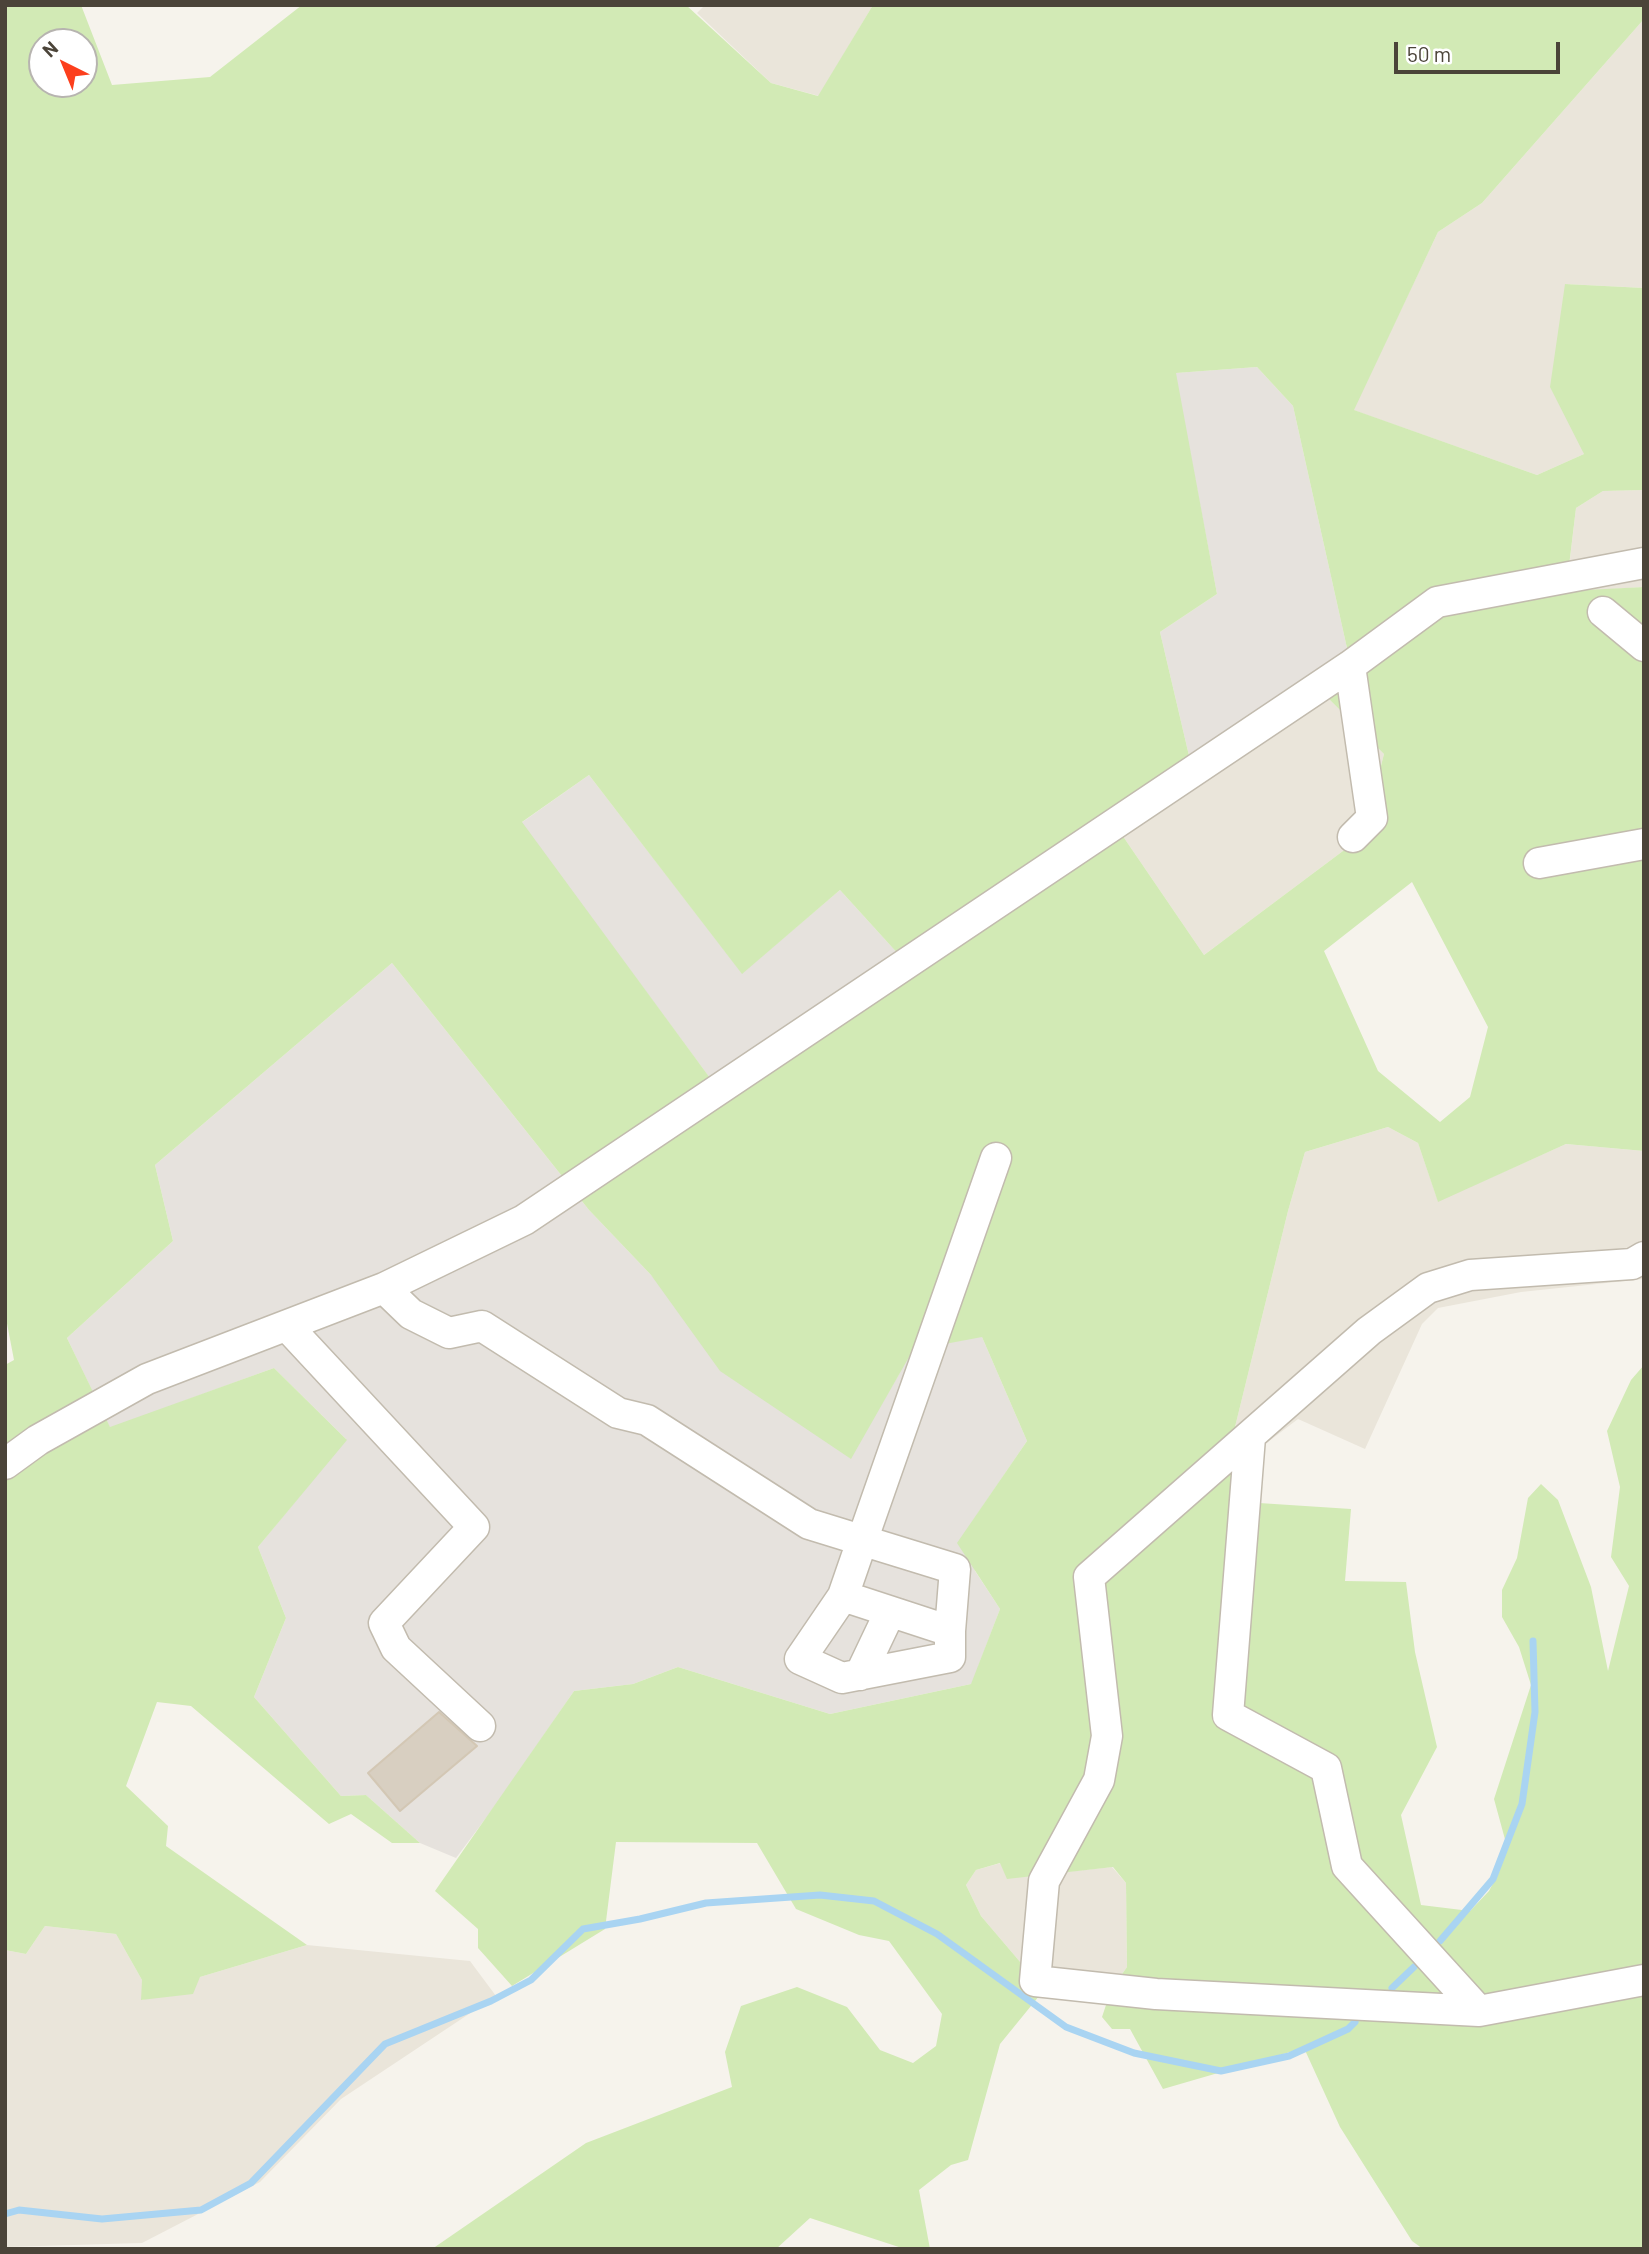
<!DOCTYPE html>
<style>
body{margin:0}
#map{position:relative;width:1649px;height:2254px;overflow:hidden;background:#f6f3ec;font-family:Barlow,sans-serif}
canvas{display:block}
.frame{position:absolute;inset:0;border:7px solid #4b4439;pointer-events:none}
.north{position:absolute;left:28px;top:28px;width:70px;height:70px;box-sizing:border-box;background:#fff;border:2px solid #b7b4b0;border-radius:50%;rotate:317deg;font-size:19px;font-weight:700;line-height:28px;text-align:center;color:#4b4439}
.north::after{content:'';display:block;margin:auto;width:24px;height:32px;background:#fc3f1d;clip-path:polygon(50% 0,100% 100%,50% 72%,0 100%)}
.scale{position:absolute;left:1394px;top:42px;width:166px;height:32px;box-sizing:border-box;border:4px solid #4b4439;border-top:0;padding-left:9px;font-size:21px;line-height:24px;white-space:nowrap;color:#4b4439;-webkit-text-stroke:5px #fff;paint-order:stroke}
</style>
<div id="map">
<canvas width="1649" height="2254"></canvas>
<div class="frame"></div>
<div class="north">N</div>
<div class="scale">50 m</div>
</div>
<script>
const context = document.querySelector('canvas').getContext('2d');
context.lineJoin = 'round';
function fillPath(path, color) { context.fillStyle = color; context.fill(path, 'evenodd'); }
function stroke(path, color, width, dash) { context.strokeStyle = color; context.lineWidth = width; context.lineCap = dash ? 'butt' : 'round'; context.setLineDash(dash || []); context.stroke(path); }
const residential = new Path2D(`
 M705,5H873L819,96L771,83L697,13Z
 M1644,19V288L1565,284L1584,454L1537,475L1353,410L1438,232L1482,203Z
 M1644,490V587L1566,592L1576,508L1603,491Z
 M1319,689L1384,754L1363,836L1204,955L1118,829Z
 M1388,1127L1418,1143L1438,1201L1566,1144L1644,1151V1279L1521,1292L1438,1308L1422,1324L1365,1449L1298,1419L1264,1445L1235,1427L1288,1211L1305,1152Z
 M1001,1863L1008,1878L1112,1867L1126,1883L1127,1967L1111,1990H1044L981,1916L966,1885L976,1870Z
 M45,1926L116,1934L142,1980V2000L200,1977L307,1945L470,1961L496,1996L341,2099L260,2182L142,2243L5,2247V1950L26,1954Z`);
const industrial = new Path2D(`
 M1257,367L1293,406L1351,666L1194,777L1160,632L1217,594L1175,373Z
 M589,775L742,973L840,890L910,967L721,1093L521,823Z
 M392,963L589,1210L651,1275L850,1458L899,1374L986,1133L982,1337L1027,1441L972,1522L968,1537L975,1571L1000,1609L978,1667L977,1681L971,1684L830,1714L678,1667L633,1684L574,1691L498,1802L456,1858L420,1843L366,1795L341,1796L254,1697L286,1618L258,1547L346,1439L274,1368L110,1428L67,1338L173,1241L155,1165Z`);
const green = new Path2D(`
 M5,5H81L112,85L210,77L302,5H686L771,83L818,96L873,5H1644V19L1482,203L1438,232L1354,410L1537,475L1584,454L1550,387L1565,284L1644,288V490L1603,491L1576,508L1566,591L1644,587V1151L1566,1144L1438,1202L1418,1143L1388,1127L1305,1152L1288,1211L1235,1427L1264,1445L1259,1503L1351,1509L1345,1581L1406,1582L1415,1652L1437,1747L1401,1815L1421,1905L1470,1911L1489,1891L1499,1872L1506,1843L1494,1799L1531,1685L1519,1647L1502,1617V1590L1517,1558L1528,1498L1541,1484L1558,1500L1591,1587L1608,1671L1629,1586L1611,1557L1620,1487L1607,1431L1631,1380L1644,1365V2249H1423L1412,2241L1340,2127L1304,2048L1163,2089L1130,2029H1112L1102,2017L1111,1990L1127,1967L1126,1883L1113,1867L1007,1879L1000,1863L976,1870L966,1885L981,1916L1044,1990L1000,2044L968,2160L951,2165L919,2190L930,2249H905L810,2218L776,2249H432L586,2143L732,2087L725,2052L741,2006L797,1987L847,2007L880,2050L913,2063L936,2046L942,2014L889,1941L859,1935L796,1909L757,1843L616,1842L605,1929L512,1986L478,1948V1929L435,1891L574,1691L633,1684L678,1667L830,1714L971,1684L1000,1609L957,1543L1027,1441L982,1337L913,1350L851,1459L720,1371L651,1275L589,1210L392,963L155,1165L173,1241L67,1338L110,1427L274,1368L347,1440L258,1547L286,1618L254,1697L341,1796L366,1795L420,1843H392L351,1814L329,1824L191,1706L157,1702L126,1786L168,1826L166,1846L307,1945L200,1977L193,1994L141,2000L142,1980L116,1934L45,1926L26,1954L5,1950V1365L14,1360L5,1313ZM42,42H84V84H42ZM1257,367L1293,406L1351,666L1319,689L1384,754L1363,836L1204,955L1118,829L1194,777L1160,632L1217,594L1176,373ZM589,775L742,974L840,890L910,967L721,1093L522,822ZM1412,882L1488,1027L1470,1097L1440,1122L1378,1071L1324,951Z`);
const stream = new Path2D(`
 M1440,1941L1493,1879L1522,1804L1535,1712L1533,1641
 M1392,1988L1414,1967
 M5,2214L19,2210L102,2219L201,2210L251,2183L385,2044L491,2001L531,1980L583,1929L640,1919L706,1903L820,1895L874,1901L937,1934L1066,2027L1134,2053L1221,2071L1289,2056L1348,2029L1355,2022`);
const building = new Path2D(`
 M439,1712L477,1746L400,1811L368,1773Z`);
const minor = new Path2D(`
 M1603,612L1644,646
 M1350,666L1372,818L1353,837
 M1539,863L1644,844
 M1644,1257L1632,1264L1470,1275L1428,1288L1369,1331L1089,1577L1107,1736L1099,1780L1044,1881L1035,1981L1156,1994L1479,2011L1644,1980
 M384,1288L411,1314L449,1333L482,1326L618,1413L647,1420L809,1524L955,1569L950,1631V1657L842,1678L800,1659L843,1596L862,1541L996,1158
 M287,1326L474,1527L384,1623L396,1648L480,1726
 M1250,1437L1228,1715L1326,1768L1347,1866L1479,2011
 M5,1464L38,1440L147,1379L384,1288L524,1220L1350,666L1437,602L1644,563
 M843,1596L950,1631
 M860,1675L890,1612`);
fillPath(residential, '#eae5da');
fillPath(industrial, '#e6e2dd');
fillPath(green, '#d2eab5');
stroke(stream, '#a9d4f2', 7);
fillPath(building, '#d8cfc1');
stroke(building, '#d3c7b4', 2);
stroke(minor, '#c2bbae', 33);
stroke(minor, '#fff', 30);
</script>
